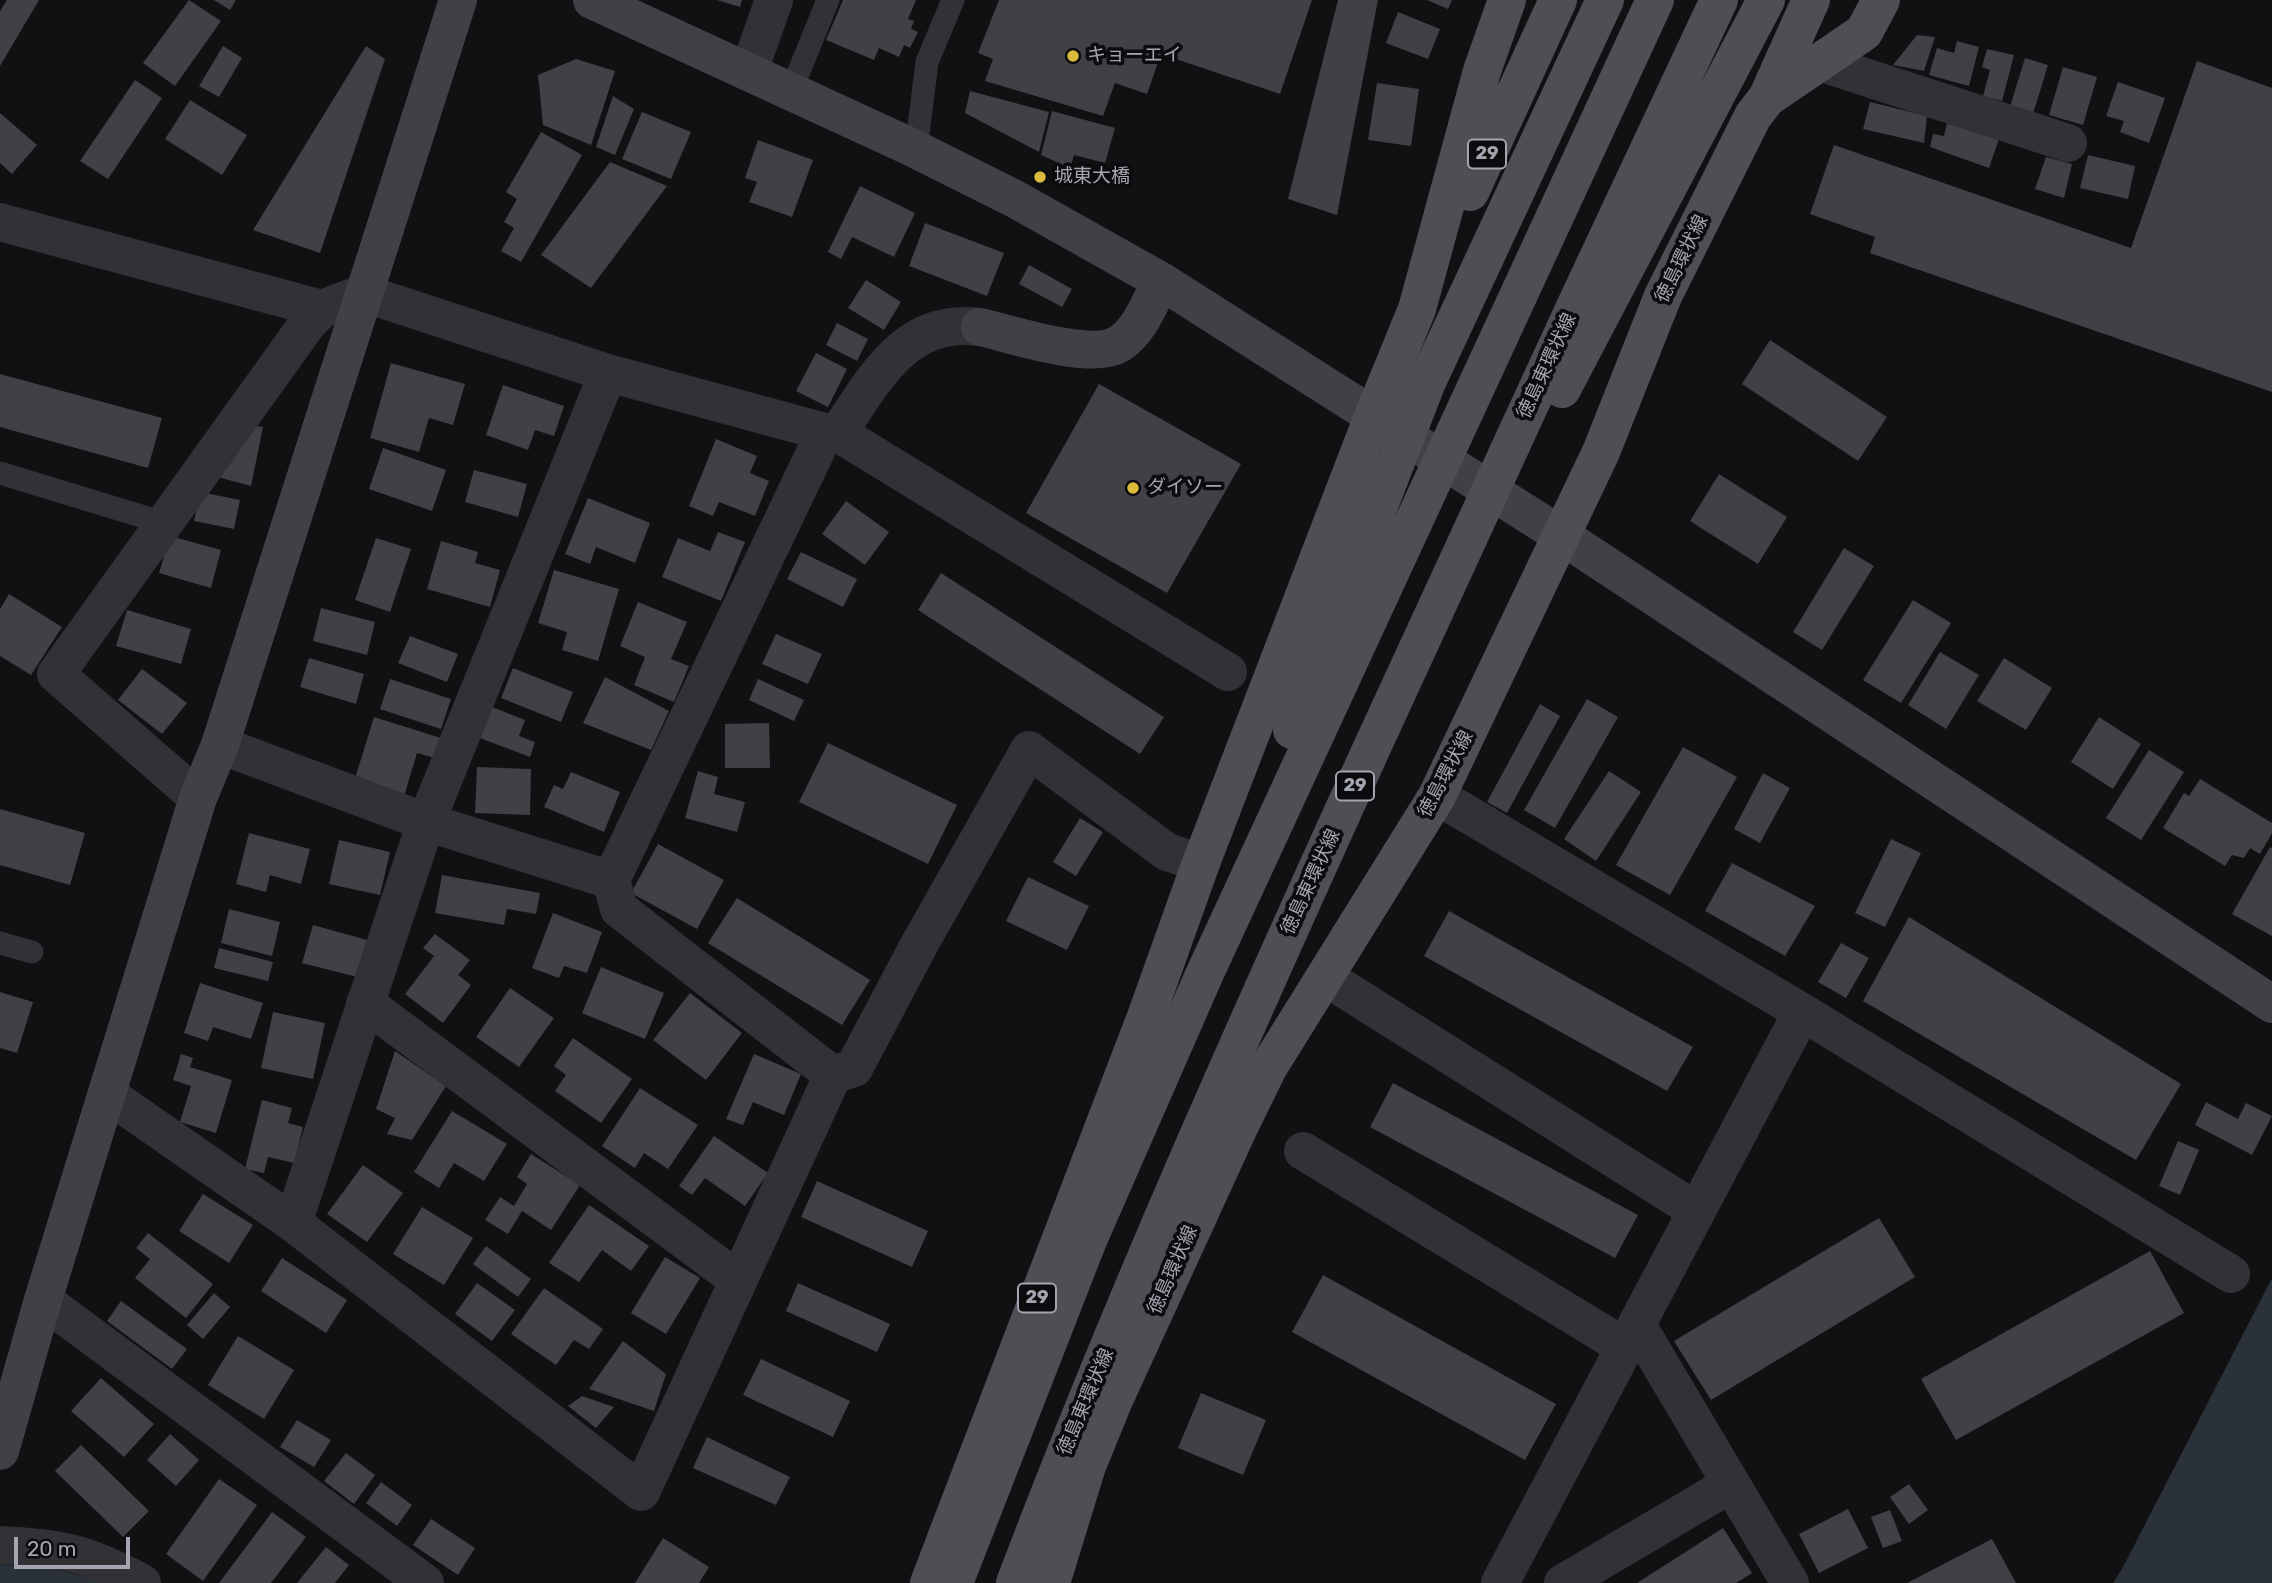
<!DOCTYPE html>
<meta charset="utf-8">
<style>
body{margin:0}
#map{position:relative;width:2272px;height:1583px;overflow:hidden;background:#111012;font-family:Rubik,sans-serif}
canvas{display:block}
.scale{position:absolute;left:14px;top:1537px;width:116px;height:32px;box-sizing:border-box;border:4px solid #a3a6b1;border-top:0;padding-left:9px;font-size:21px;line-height:24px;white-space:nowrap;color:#a3a6b1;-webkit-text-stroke:5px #0c0b0d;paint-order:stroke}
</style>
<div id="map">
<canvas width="2272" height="1583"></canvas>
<div class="scale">20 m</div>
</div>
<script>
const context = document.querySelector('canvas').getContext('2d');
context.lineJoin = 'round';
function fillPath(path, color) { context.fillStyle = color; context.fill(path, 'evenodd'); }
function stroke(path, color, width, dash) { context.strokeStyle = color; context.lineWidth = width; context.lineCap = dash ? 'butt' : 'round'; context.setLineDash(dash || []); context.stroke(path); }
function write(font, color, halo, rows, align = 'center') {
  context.font = font + ' Rubik,"Noto Sans JP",sans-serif'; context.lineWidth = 7; context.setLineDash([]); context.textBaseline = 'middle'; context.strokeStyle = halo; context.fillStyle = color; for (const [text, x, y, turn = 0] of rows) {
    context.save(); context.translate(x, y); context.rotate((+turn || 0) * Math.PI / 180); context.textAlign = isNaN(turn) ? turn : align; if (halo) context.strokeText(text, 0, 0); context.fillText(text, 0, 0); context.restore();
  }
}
const water = new Path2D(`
 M2272,1278V1583H2113L2123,1567Z
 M0,1564L51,1568L108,1583H0Z`);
const building = new Path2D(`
 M7,0H39L0,66V11Z
 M189,0L221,21L175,86L143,63Z
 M214,0H236L230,10Z
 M717,0H742L740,7Z
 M843,0H916L908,19L914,21L911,29L918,32L910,48L904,45L899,57L879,48L874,60L826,40Z
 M999,0H1312L1280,94L1161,54L1147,94L1115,83L1103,116L985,81L993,59L978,53Z
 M1338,0H1378L1337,215L1288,199Z
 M1427,0H1452L1448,9Z
 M1398,12L1440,29L1428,59L1386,43Z
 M1917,35L1935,37L1924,71L1893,65Z
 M1957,41L1979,47L1969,86L1929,75L1937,48L1954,53Z
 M223,46L242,58L219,97L199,86Z
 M366,46L385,59L320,253L253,230Z
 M1987,49L2014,55L2002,101L1983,96L1990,70L1982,67Z
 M2025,58L2048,65L2033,114L2010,107Z
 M576,59L615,71L591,145L543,125L538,75Z
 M2197,61L2272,88V392L1870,253L1875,237L1810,214L1834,145L2131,248Z
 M2063,67L2097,77L2083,125L2049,115Z
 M135,80L162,98L108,179L80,161Z
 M2118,82L2165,98L2149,143L2120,132L2124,121L2106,116Z
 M1377,83L1419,89L1411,146L1368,140Z
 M970,91L1049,112L1039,152L965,113Z
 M613,96L634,109L615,155L596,147Z
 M190,100L247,135L222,175L165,139Z
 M1870,102L1927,116L1924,143L1863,129Z
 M1052,111L1115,128L1105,163L1074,155L1070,168L1041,155Z
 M642,112L691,132L671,179L622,159Z
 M0,113L37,145L12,174L0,163Z
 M1948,119L2000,136L1989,168L1930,147L1933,134L1944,136Z
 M541,132L582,155L521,262L501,251L514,228L504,222L517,199L506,192Z
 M758,140L813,160L792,217L749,202L757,182L745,178Z
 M2088,155L2135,166L2128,199L2080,188Z
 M2046,157L2072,164L2064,198L2035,189Z
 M610,162L667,186L591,288L541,255Z
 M860,186L915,213L894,257L852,237L841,259L828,252Z
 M925,223L1004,253L987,296L909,266Z
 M1029,265L1072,289L1062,307L1019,284Z
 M866,280L901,302L884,330L848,308Z
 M837,323L868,339L857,361L826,345Z
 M1770,340L1887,417L1858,461L1742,384Z
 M816,353L847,369L828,407L796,391Z
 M391,363L465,384L453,425L429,418L419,452L370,438Z
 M0,374L162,418L148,468L0,427Z
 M1099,384L1241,464L1167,593L1026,513Z
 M503,385L564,406L554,436L535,430L528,450L486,435Z
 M249,425L263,427L251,486L210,475Z
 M716,439L757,456L750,473L769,481L755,516L719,502L713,516L689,506Z
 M383,448L446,470L432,511L369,489Z
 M474,470L527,484L518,517L465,502Z
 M1719,474L1787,517L1758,564L1690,521Z
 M200,492L240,500L234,529L194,521Z
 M588,498L650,523L635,563L596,547L590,564L565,554Z
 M846,501L889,532L865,565L822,534Z
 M718,532L745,542L721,601L662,577L678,538L710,551Z
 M170,536L221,550L211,588L159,573Z
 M376,538L411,549L390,612L355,600Z
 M441,541L478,552L475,563L500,570L490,607L427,589Z
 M1844,548L1874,566L1822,650L1793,632Z
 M801,552L857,579L843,607L787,579Z
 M554,570L619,589L598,661L562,650L567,632L538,623Z
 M941,573L1164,717L1140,754L918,610Z
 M9,594L62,627L31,675L0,656V609Z
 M1913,600L1951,623L1901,703L1863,680Z
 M638,602L687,622L671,659L689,666L674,702L634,685L645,657L620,646Z
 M321,608L375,622L367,655L313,641Z
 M127,610L191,629L181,664L116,646Z
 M776,634L822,654L808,684L762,664Z
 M410,636L458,654L447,682L398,663Z
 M1940,652L1979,675L1946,729L1908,705Z
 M309,658L364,674L356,704L300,687Z
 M2004,658L2052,688L2026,730L1977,701Z
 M513,668L573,692L561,722L501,698Z
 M142,669L187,703L162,734L118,700Z
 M605,677L669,711L651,750L583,723Z
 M390,679L451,699L441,729L380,709Z
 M758,679L804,700L794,721L749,700Z
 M1587,699L1618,717L1555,828L1524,810Z
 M1540,704L1560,716L1507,813L1487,802Z
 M492,707L525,720L519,736L535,742L530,757L480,738Z
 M374,717L441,738L435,758L417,753L402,803L352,788Z
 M2099,717L2141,744L2113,789L2071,762Z
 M769,723L770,768H725V724Z
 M828,743L957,805L928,864L799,802Z
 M1683,747L1737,777L1670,895L1616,865Z
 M2149,750L2184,772L2141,840L2106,818Z
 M477,767L531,769L530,815L475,813Z
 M698,771L718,777L714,794L745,802L737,832L685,818Z
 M1609,771L1641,792L1596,861L1564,839Z
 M571,772L620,792L604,832L544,807L554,785L563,789Z
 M1763,773L1790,788L1760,843L1734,829Z
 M2200,779L2272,823V833L2260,854L2250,848L2244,858L2232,855L2225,866L2163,828L2184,793L2189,796Z
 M0,809L85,833L70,885L0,865Z
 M1080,818L1103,832L1076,876L1053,862Z
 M249,833L310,849L301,884L270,875L266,892L236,884Z
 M1891,839L1921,853L1885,927L1855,913Z
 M339,840L390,852L380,895L329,884Z
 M658,844L724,880L697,929L631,893Z
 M2270,847L2272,848V936L2232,914Z
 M1732,863L1815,906L1785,956L1705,911Z
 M442,875L540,893L536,914L507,909L504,925L435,913Z
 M1028,877L1089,906L1067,950L1006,921Z
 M737,898L870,980L842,1025L708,943Z
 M229,909L280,922L272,956L221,943Z
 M1449,911L1693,1047L1667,1091L1424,956Z
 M553,913L602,932L587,973L564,966L559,978L532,968Z
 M1909,917L2181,1084L2136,1160L1863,1001Z
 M313,925L367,940L357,977L302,963Z
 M435,934L470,960L458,975L471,985L443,1023L405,994L434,956L423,948Z
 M1841,943L1869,958L1846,998L1818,982Z
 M219,948L273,962L268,981L214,968Z
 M601,967L664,993L645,1039L582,1013Z
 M200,983L263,1003L251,1039L213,1027L208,1041L184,1033Z
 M510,988L554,1018L519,1067L476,1037Z
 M0,992L33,1002L17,1053L0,1048Z
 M690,993L742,1033L706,1080L653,1040Z
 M273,1012L325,1023L313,1079L261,1068Z
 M573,1038L632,1079L601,1123L555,1091L566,1075L554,1066Z
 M395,1051L446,1086L412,1140L387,1134L395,1118L376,1109Z
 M181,1054L193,1058L190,1067L232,1080L216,1133L180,1122L191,1086L173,1080Z
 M754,1054L801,1074L784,1115L753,1102L743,1125L726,1119Z
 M1393,1083L1638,1215L1615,1258L1370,1127Z
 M640,1088L698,1125L668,1169L644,1153L635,1168L602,1146Z
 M262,1100L292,1108L288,1123L303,1127L294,1163L268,1157L264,1173L245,1169Z
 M2206,1102L2238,1119L2246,1103L2272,1116L2252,1155L2195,1125Z
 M452,1111L507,1144L484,1181L454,1163L439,1188L414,1172Z
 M714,1136L768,1173L745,1206L705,1178L692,1195L679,1186Z
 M2178,1141L2199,1150L2180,1195L2159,1186Z
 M531,1154L580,1185L551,1230L522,1211L508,1234L485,1220L500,1197L514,1206L527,1184L517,1177Z
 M363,1165L403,1193L367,1242L327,1214Z
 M817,1181L928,1231L912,1267L801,1217Z
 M203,1194L253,1225L229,1263L179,1231Z
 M589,1205L649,1246L631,1271L602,1250L579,1282L549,1263Z
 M422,1207L473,1238L444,1285L393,1254Z
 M1879,1218L1915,1277L1711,1400L1674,1341Z
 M148,1233L213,1284L186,1318L135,1278L150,1259L136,1248Z
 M486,1246L531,1279L518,1297L473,1264Z
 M2150,1251L2184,1313L1956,1440L1921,1379Z
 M665,1257L700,1278L666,1334L631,1313Z
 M282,1258L347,1300L326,1333L261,1291Z
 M1323,1275L1556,1404L1525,1460L1292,1332Z
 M477,1283L515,1310L492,1341L455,1314Z
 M798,1283L890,1324L877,1352L786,1311Z
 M544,1288L603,1329L589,1349L574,1340L556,1365L511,1334Z
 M214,1293L230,1307L203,1339L187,1325Z
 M121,1301L187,1349L172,1369L107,1321Z
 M238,1336L294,1370L264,1419L208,1385Z
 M623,1341L666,1374L654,1411L589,1389Z
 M761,1359L850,1401L833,1437L743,1395Z
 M101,1378L154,1424L124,1457L71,1411Z
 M1201,1393L1266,1420L1243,1475L1178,1448Z
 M582,1396L614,1407L596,1428L568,1406Z
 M297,1420L331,1440L314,1467L280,1447Z
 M170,1434L199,1460L176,1486L147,1460Z
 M707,1437L790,1477L776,1505L693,1468Z
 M81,1445L149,1511L123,1537L55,1471Z
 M346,1453L375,1475L354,1504L324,1481Z
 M219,1479L257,1505L203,1581L166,1554Z
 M381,1482L412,1505L397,1526L366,1503Z
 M1909,1484L1928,1510L1909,1524L1890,1497Z
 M1848,1509L1868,1548L1819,1573L1799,1534Z
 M1890,1510L1902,1541L1883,1548L1871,1517Z
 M272,1512L306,1537L271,1583H219Z
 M431,1519L475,1548L458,1575L413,1545Z
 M1723,1528L1752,1573L1736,1583H1637Z
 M663,1538L709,1567L699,1583H635Z
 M1992,1539L2016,1583H1907Z
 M326,1547L349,1565L335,1583H297Z`);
const lane = new Path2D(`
 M791,91L828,0
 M916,150L927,62L953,0
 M0,473L164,523
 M0,943L32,952`);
const street = new Path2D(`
 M1822,63L2068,143
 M749,71L774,0
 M0,222L322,309L363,293L608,373L825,432L838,433C875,379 905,317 980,327
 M838,433L1228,672
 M1437,796L1802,1012L2231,1274
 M198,798L56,674L308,323L322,309
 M611,880L825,432
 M1325,977L1697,1211
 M365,1003L738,1280
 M833,1075L854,1068L919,945L1029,750L1167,852L1201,863
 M107,1094L293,1223L641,1492L833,1075L619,909L611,880L426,822L220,745
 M1303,1151L1625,1347
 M293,1223L426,822L608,373
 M43,1300L425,1583
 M1637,1325L1790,1583
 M0,1545C63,1548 86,1553 142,1583
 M1500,1583L1802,1012
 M1563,1583L1731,1484`);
const secondary = new Path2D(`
 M592,0L909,146L1015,199L1161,281L1562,536L2272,1004
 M980,327C1012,334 1091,361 1119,344C1140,331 1150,302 1161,281
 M0,1451L43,1300L198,798L220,745L458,0`);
const primary = new Path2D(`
 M1767,98L1811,0
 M1470,192L1558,0
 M929,1583L1147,1014L1201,863L1374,414L1417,309L1482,71L1507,0
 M1051,1583L1087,1466L1113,1402L1239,1127L1268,1068L1437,796L1601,452L1663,296L1753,116L1767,98L1864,32L1881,0`);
const primaryBridge = new Path2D(`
 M1562,389L1766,0
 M1292,730L1427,382L1605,0
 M954,1583L1088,1240L1205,973L1655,0
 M1015,1583C1123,1298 1248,1020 1374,743C1488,494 1602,247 1719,0`);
const markers = [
 [1073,56,7,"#deba3c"],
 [1040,177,7,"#deba3c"],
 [1133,488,7,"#deba3c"]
];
const shields = [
 [1487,154,38],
 [1355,786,38],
 [1037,1298,38]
];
const shieldNames = [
 ["29",1487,154],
 ["29",1355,786],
 ["29",1037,1298]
];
const poiNames = [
 ["キョーエイ",1087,56],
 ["城東大橋",1054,177],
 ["ダイソー",1147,488]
];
const streetNames = [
 ["徳島環状線",1682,259,-64],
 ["徳島東環状線",1547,366,-65],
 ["徳島環状線",1446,774,-62],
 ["徳島東環状線",1311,882,-65],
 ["徳島環状線",1173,1270,-66],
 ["徳島東環状線",1086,1402,-67]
];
fillPath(water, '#2b3139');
fillPath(building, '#404045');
stroke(lane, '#323236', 23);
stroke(street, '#323236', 38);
stroke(secondary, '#404146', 38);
stroke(primary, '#4e4f55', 38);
stroke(primaryBridge, '#4e4f55', 38);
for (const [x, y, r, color] of markers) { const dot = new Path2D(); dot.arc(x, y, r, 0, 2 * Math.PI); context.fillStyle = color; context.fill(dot); stroke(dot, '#0c0b0d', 2.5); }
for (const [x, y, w] of shields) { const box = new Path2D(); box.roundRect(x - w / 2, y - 14.5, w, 29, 5); context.fillStyle = '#0c0b0d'; context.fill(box); stroke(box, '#a3a6b1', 2); }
write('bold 18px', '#a3a6b1', null, shieldNames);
write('19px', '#a3a6b1', '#0c0b0d', poiNames, 'left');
write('19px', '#a3a6b1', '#0c0b0d', streetNames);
</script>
